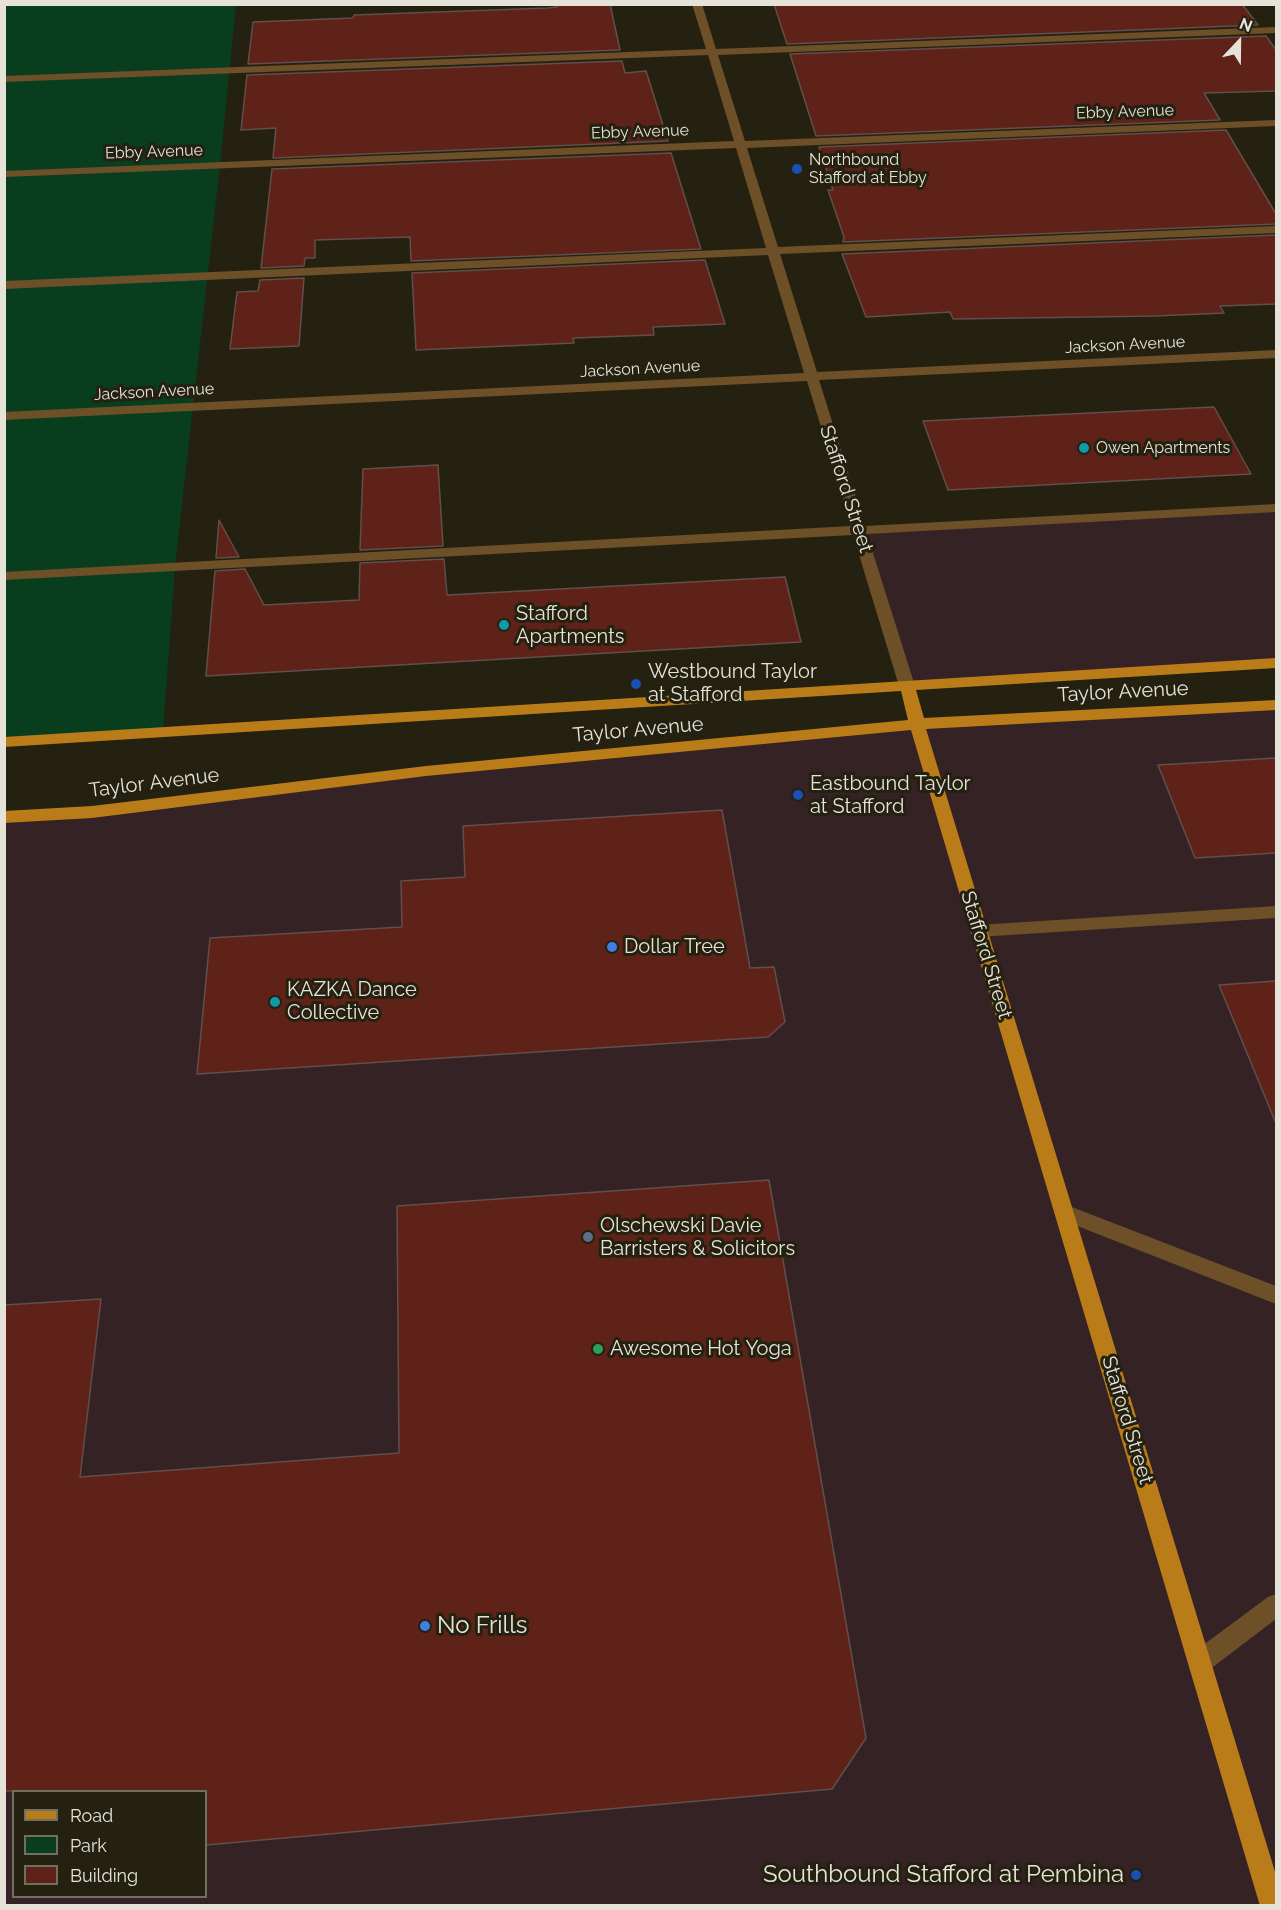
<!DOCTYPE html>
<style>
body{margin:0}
#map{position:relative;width:1281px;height:1910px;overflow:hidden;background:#242110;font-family:Raleway,sans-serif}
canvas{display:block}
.frame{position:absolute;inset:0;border:6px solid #e5e3d8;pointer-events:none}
.legend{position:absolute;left:12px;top:1790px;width:195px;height:108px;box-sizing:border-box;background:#242110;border:2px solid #716f60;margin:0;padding:8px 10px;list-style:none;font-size:18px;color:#e5e3d8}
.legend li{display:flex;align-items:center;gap:12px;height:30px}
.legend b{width:30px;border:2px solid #716f60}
.north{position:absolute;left:1209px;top:12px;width:60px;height:60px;-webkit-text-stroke:4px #242110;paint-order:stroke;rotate:22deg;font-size:16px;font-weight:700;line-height:24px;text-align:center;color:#e5e3d8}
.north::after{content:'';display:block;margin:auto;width:21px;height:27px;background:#e5e3d8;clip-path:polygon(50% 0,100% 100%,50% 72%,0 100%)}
</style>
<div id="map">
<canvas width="1281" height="1910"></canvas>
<div class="frame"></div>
<ul class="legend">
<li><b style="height:8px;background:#b97c19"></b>Road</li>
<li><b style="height:16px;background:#083e1e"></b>Park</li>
<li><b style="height:16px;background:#5e2218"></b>Building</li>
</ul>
<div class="north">N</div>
</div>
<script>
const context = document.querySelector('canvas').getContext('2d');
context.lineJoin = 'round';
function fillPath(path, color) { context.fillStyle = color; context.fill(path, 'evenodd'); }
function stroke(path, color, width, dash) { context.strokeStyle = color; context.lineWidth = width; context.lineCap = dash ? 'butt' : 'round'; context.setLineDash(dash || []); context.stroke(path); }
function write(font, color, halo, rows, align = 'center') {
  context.font = font + ' Raleway,sans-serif'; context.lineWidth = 6; context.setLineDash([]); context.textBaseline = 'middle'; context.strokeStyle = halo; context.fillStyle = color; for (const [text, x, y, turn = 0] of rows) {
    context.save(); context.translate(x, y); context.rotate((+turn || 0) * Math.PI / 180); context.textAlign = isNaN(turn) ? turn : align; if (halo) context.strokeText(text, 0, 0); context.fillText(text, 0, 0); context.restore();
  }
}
const commercial = new Path2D(`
 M1276,508V663L907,686L860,531Z
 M1276,705V1905L5,1906V817L426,771L916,724ZM14,1792H206V1896H14Z`);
const green = new Path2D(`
 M5,5H236L220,165L175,567L163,732L5,742Z`);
const building = new Path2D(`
 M556,4H610L620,50L248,64L253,22L353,18L354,15L548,8L557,7Z
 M774,4H1242L1258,25L787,44Z
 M1266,36L1276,50V91L1204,93L1220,120L816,136L790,54Z
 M622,61L625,73L646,71L668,141L273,158L276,128L241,130L247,75Z
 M1226,130L1276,214V224L843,242L844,237L828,190H833L819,147Z
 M671,153L701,249L411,261L410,237L315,240V258H305L304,266L261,268L272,169Z
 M1276,235V304L1220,306L1224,313L1156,316L953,319L950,312L866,317L842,254Z
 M705,260L725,324L653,327L654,335L573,338L574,343L416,350L412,273Z
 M304,278L299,346L230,349L237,292L258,291L260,280Z
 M1214,407L1251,474L948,490L923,421Z
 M438,465L443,546L360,550L363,469Z
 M219,520L239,557L216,558Z
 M444,559L447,595L785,577L801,642L206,676L215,571L245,569L264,605L359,600L360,563Z
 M1276,758V853L1195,858L1158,765Z
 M722,810L750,968L774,967L785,1022L768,1037L197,1074L210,938L402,927L401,881L465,877L463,826Z
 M1276,981V1120L1275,1121L1219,985Z
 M769,1180L866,1738L832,1789L206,1845V1791H4V1305L101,1299L80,1477L399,1453L397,1206Z`);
const minor = new Path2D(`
 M692,4H702L716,49L1276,27V33L718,55L745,141L1276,120V126L747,148L778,247L1276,226V233L780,254L817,372L1276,350V358L819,380L865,526L1276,504V512L867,534L915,686L907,691L899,686L853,535L4,580V572L851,526L807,381L4,420V412L804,373L768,255L4,289V281L766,248L736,148L4,177V171L734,141L708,55L4,82V76L706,49Z
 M1276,906V918L978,937L972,935L969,931L972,927L978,925Z
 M1064,1204L1276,1286V1304L1057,1218L1054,1212L1057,1206Z
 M1276,1594V1619L1209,1670L1200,1674L1191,1670L1188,1662L1191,1654L1268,1597Z`);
const major = new Path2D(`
 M1276,658V668L916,690L924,718L1276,700V710L926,729L1276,1875V1906H1260L911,730L426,776L92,818L4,823V811L92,806L426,766L908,720L901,691L4,747V737Z`);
const markers = [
 [797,169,6,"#1a4fb4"],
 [1084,448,6,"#0f9aa8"],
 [504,625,6,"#0f9aa8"],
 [636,684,6,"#1a4fb4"],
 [798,795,6,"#1a4fb4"],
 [612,947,6,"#3f7fe0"],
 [275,1002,6,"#0f9aa8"],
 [588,1237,6,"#5c6f8a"],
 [598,1349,6,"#2e9e5b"],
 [425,1626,6,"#3f7fe0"],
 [1136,1875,6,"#1a4fb4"]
];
const farStreetnames = [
 ["Ebby Avenue",1125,112,-2],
 ["Ebby Avenue",640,132,-2],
 ["Ebby Avenue",154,152,-2],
 ["Jackson Avenue",1125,345,-3],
 ["Jackson Avenue",640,369,-3],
 ["Jackson Avenue",154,392,-3]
];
const farPoinames = [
 ["Northbound",809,160],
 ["Stafford at Ebby",809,178],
 ["Owen Apartments",1096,448]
];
const streetNames = [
 ["Stafford Street",846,489,72],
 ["Taylor Avenue",1123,692,-3],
 ["Taylor Avenue",638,730,-5],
 ["Taylor Avenue",154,783,-7],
 ["Stafford Street",986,955,73],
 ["Stafford Street",1127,1420,73]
];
const poiNames = [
 ["Stafford",516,614],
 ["Apartments",516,637],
 ["Westbound Taylor",648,672],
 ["at Stafford",648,695],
 ["Eastbound Taylor",810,784],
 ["at Stafford",810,807],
 ["Dollar Tree",624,947],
 ["KAZKA Dance",287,990],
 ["Collective",287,1013],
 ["Olschewski Davie",600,1226],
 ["Barristers & Solicitors",600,1249],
 ["Awesome Hot Yoga",610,1349]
];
const nearPoinames = [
 ["No Frills",437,1626],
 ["Southbound Stafford at Pembina",1124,1875,"right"]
];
fillPath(commercial, '#352225');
fillPath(green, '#083e1e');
fillPath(building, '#5e2218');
stroke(building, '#624e4a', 1.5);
fillPath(minor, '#6d4f28');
fillPath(major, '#b97c19');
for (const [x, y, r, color] of markers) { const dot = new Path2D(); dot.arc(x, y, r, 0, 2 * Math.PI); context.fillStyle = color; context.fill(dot); stroke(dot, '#242110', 2); }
write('16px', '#e5e3d8', '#242110', farStreetnames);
write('16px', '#e5e3d8', '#242110', farPoinames, 'left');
write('20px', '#e5e3d8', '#242110', streetNames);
write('20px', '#e5e3d8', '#242110', poiNames, 'left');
write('24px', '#e5e3d8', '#242110', nearPoinames, 'left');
</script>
